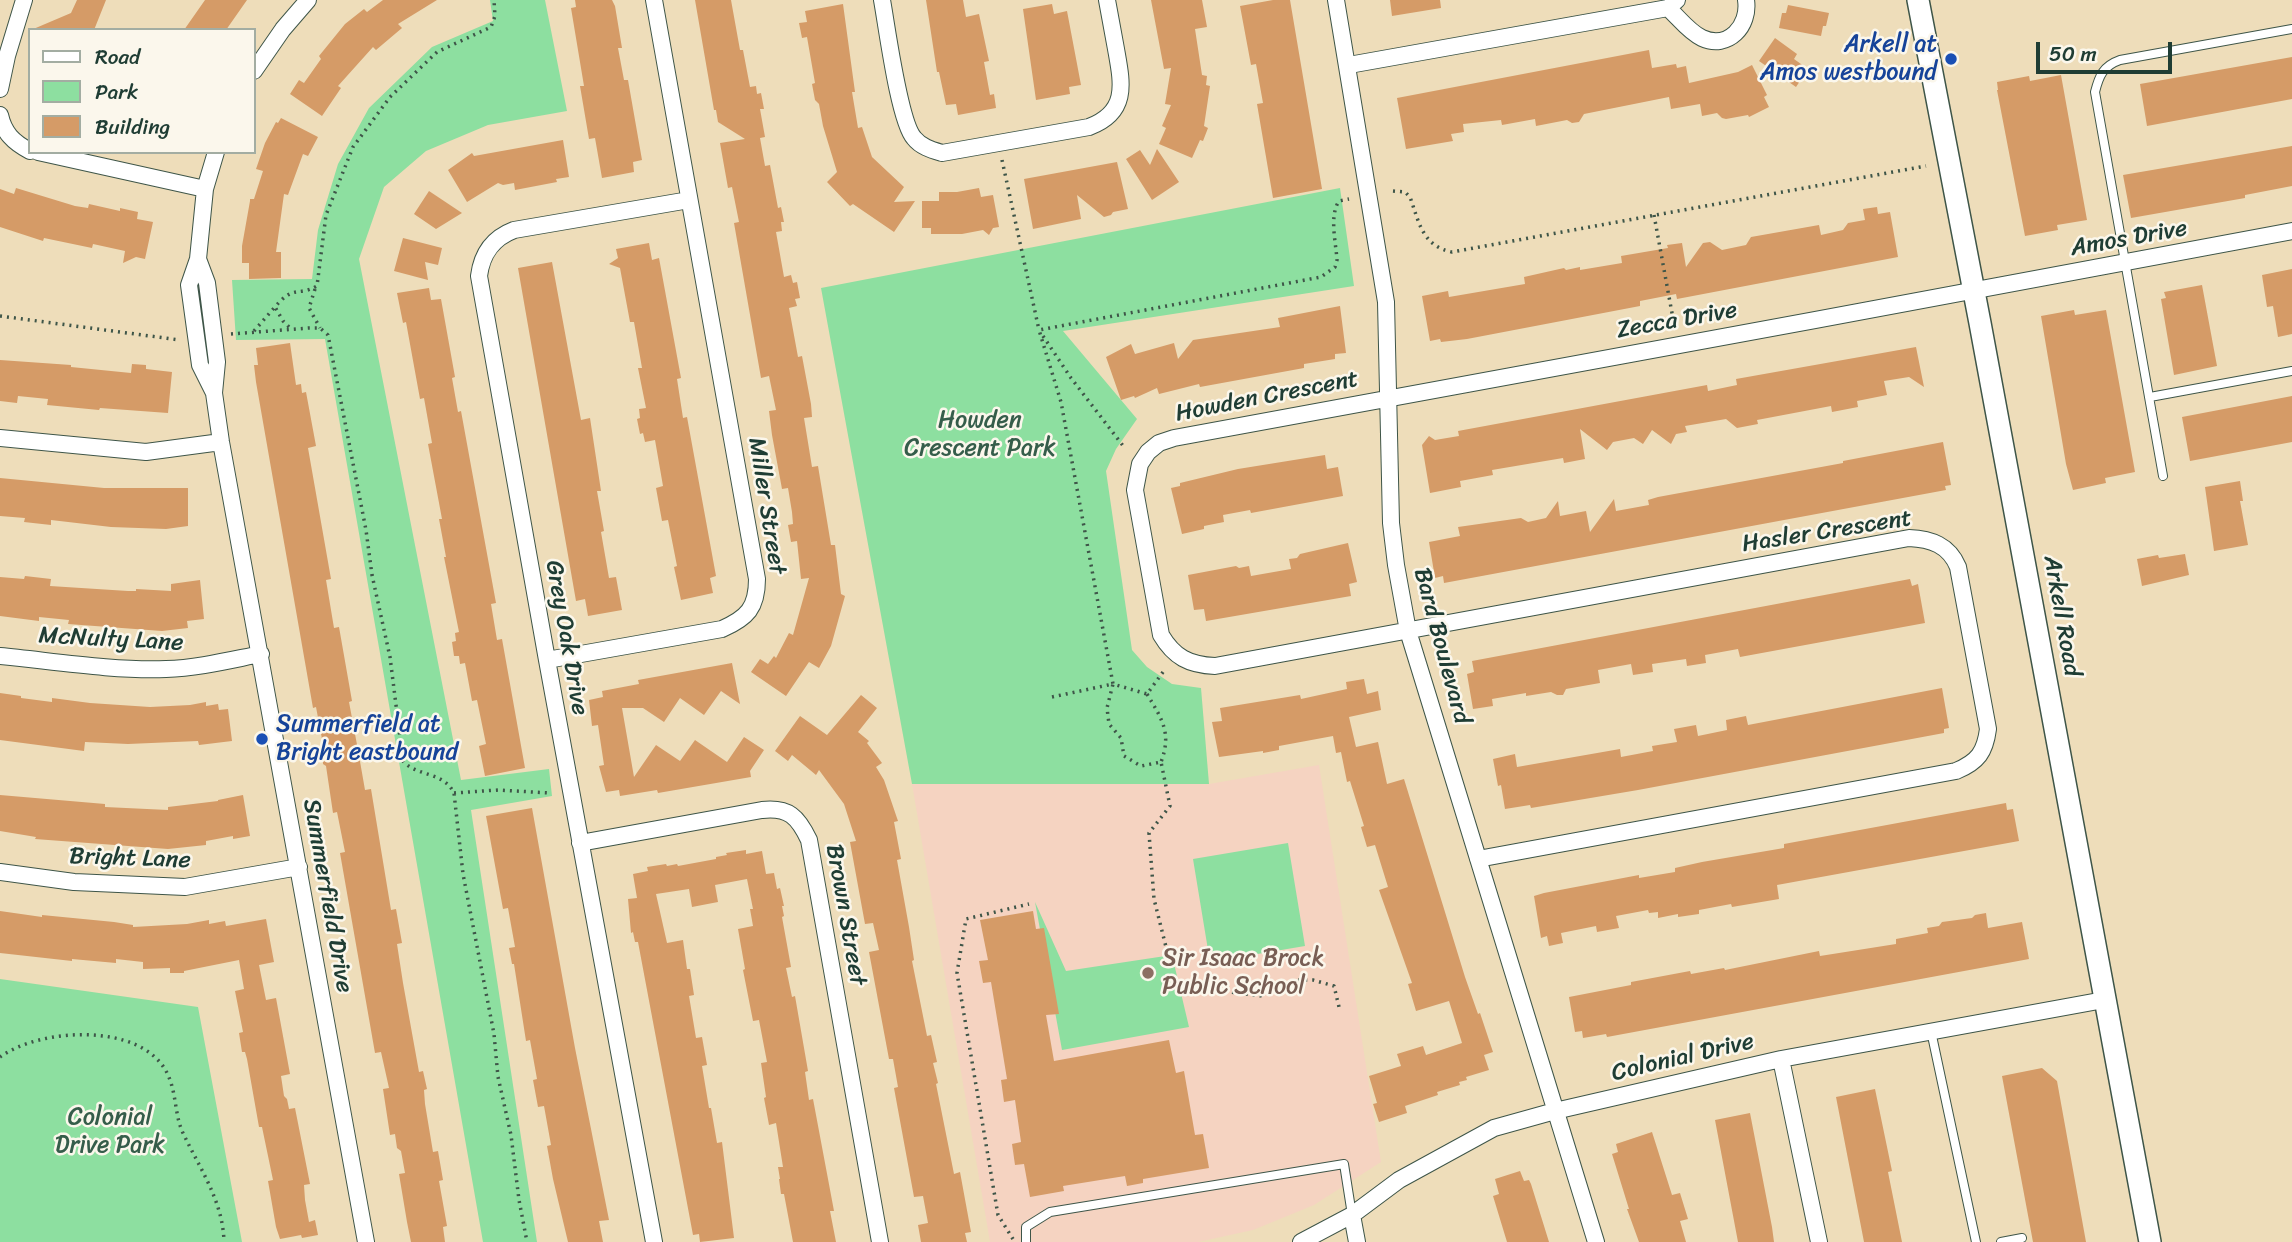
<!DOCTYPE html>
<style>
body{margin:0}
#map{position:relative;width:2292px;height:1242px;overflow:hidden;background:#eeddba;font-family:Sriracha,sans-serif}
canvas{display:block}
.legend{position:absolute;left:28px;top:28px;width:228px;height:126px;box-sizing:border-box;background:#fbf7ec;border:2px solid #a3ada2;margin:0;padding:9px 12px;list-style:none;font-size:21px;color:#1f3d34}
.legend li{display:flex;align-items:center;gap:14px;height:35px}
.legend b{width:35px;border:2px solid #a3ada2}
.scale{position:absolute;left:2036px;top:42px;width:136px;height:32px;box-sizing:border-box;border:4px solid #1f3d34;border-top:0;padding-left:9px;font-size:21px;line-height:24px;white-space:nowrap;color:#1f3d34;-webkit-text-stroke:5px #fbf7ec;paint-order:stroke}
</style>
<div id="map">
<canvas width="2292" height="1242"></canvas>
<ul class="legend">
<li><b style="height:9px;background:#fff"></b>Road</li>
<li><b style="height:19px;background:#8ddfa0"></b>Park</li>
<li><b style="height:19px;background:#d59b67"></b>Building</li>
</ul>
<div class="scale">50 m</div>
</div>
<script>
const context = document.querySelector('canvas').getContext('2d');
context.lineJoin = 'round';
function fillPath(path, color) { context.fillStyle = color; context.fill(path, 'evenodd'); }
function stroke(path, color, width, dash) { context.strokeStyle = color; context.lineWidth = width; context.lineCap = dash ? 'butt' : 'round'; context.setLineDash(dash || []); context.stroke(path); }
function write(font, color, halo, rows, align = 'center') {
  context.font = font + ' Sriracha,sans-serif'; context.lineWidth = 5; context.setLineDash([]); context.textBaseline = 'middle'; context.strokeStyle = halo; context.fillStyle = color; for (const [text, x, y, turn = 0] of rows) {
    context.save(); context.translate(x, y); context.rotate((+turn || 0) * Math.PI / 180); context.textAlign = isNaN(turn) ? turn : align; if (halo) context.strokeText(text, 0, 0); context.fillText(text, 0, 0); context.restore();
  }
}
const built = new Path2D(`
 M1319,765L1381,1162L1314,1205L1253,1230L1198,1242H990L912,784H1209Z`);
const green = new Path2D(`
 M490,0H545L567,111L488,125L426,151L384,187L359,259L461,780L549,769L552,796L471,810L537,1242H483L325,339L236,340L232,280L312,279L318,230L338,164L369,108L432,47L493,21Z
 M1340,188L1354,286L1063,331L1137,419L1116,449L1106,471L1132,650L1147,667L1172,684L1201,688L1209,784H912L821,288Z
 M1288,843L1305,946L1210,962L1193,859Z
 M1035,902L1066,971L1172,955L1189,1027L1062,1050Z
 M0,979L198,1007L242,1242H0Z`);
const building = new Path2D(`
 M77,0H106L94,30H31L71,13Z
 M205,0H247L226,30H184Z
 M383,0H437L398,24L402,28L376,50L373,47L338,86L341,88L322,116L290,94L299,80L304,83L321,59L319,56L345,24L364,9L367,12Z
 M575,0H612L615,6L622,48H618L624,80H628L642,160L633,162L634,172L602,178L595,138L589,139L580,86H584L571,8L576,7Z
 M695,0H731L740,50H743L750,87L756,86L757,94L761,93L764,109H760L765,137L760,138L765,166L770,165L778,208L781,207L784,222H781L782,231L776,232L784,277L791,275L793,283L797,282L800,298L795,299L797,306L789,308L798,357L802,356L811,404L812,417L804,418L812,467L818,466L831,545H835L841,594L845,596L831,646L819,668L809,662L786,696L751,672L760,659L768,664L774,656L776,658L789,633L793,635L809,578L801,579L797,541L791,542L788,525L793,524L792,512L788,488L782,489L772,435L769,411L776,410L769,376L761,378L734,223L739,222L732,187L728,188L720,143L745,139L718,122L716,110H714Z
 M926,0H963L966,17L979,14L989,61L984,62L990,95L994,94L996,108L958,115L956,104L946,105L939,72H937Z
 M1151,0H1202L1207,27L1195,29L1202,75L1207,76L1206,85L1210,86L1204,126L1208,128L1203,141L1200,140L1192,158L1159,144L1166,128L1162,126L1171,105L1165,104L1171,68L1164,69Z
 M1273,0H1290L1322,189L1273,198L1257,104L1263,103L1256,64L1251,65L1240,6Z
 M1390,0H1440L1441,8L1392,16Z
 M843,4L855,92H852L858,128L862,127L872,157L904,187L894,202L915,201L894,232L853,204L850,206L827,182L837,172L823,126L819,104L815,100L812,84L815,83L807,37L802,38L799,23L807,22L805,11Z
 M1052,4L1054,14L1067,11L1081,85L1069,87L1070,94L1036,100L1023,9Z
 M1788,5L1829,13L1826,26H1823L1821,36L1779,28L1782,13H1786Z
 M1775,38L1797,54L1794,59L1808,69L1796,87L1759,61Z
 M1649,50L1652,68L1676,64L1677,68L1686,66L1689,83L1738,72L1752,65L1767,95L1764,97L1769,107L1749,117L1748,115L1726,119L1722,118L1717,113L1702,116L1700,104L1671,109L1669,97L1584,114L1579,122L1572,123L1567,120L1536,126L1535,119L1502,125L1501,120L1463,124L1464,132L1451,134L1453,141L1406,149L1397,98Z
 M2292,57V99L2147,126L2140,84Z
 M2061,75L2087,220L2057,225L2058,230L2025,236L1997,90H1998L1997,82L2029,76L2030,81Z
 M281,118L318,137L308,156L303,154L288,195L284,194L276,252H281V278L249,279V263H242V246L250,201V199H254L263,171L256,169L265,143L276,122L278,123Z
 M563,140L569,177L556,179L557,182L515,190L514,183L503,185L498,183L467,202L448,170L472,153L474,156Z
 M2292,146V186L2245,195V198L2131,218L2123,175Z
 M1157,149L1179,182L1152,200L1126,159L1140,150L1150,165Z
 M1117,162L1128,209L1113,212L1111,215L1104,217L1077,195L1081,219L1033,229L1024,179Z
 M16,188L75,206L88,208L89,204L120,211V208L138,212L137,219L153,222L145,259L136,257L123,263L125,251L93,244L92,248L44,238L43,241L0,227V189L14,194Z
 M979,188L981,197L993,195L999,227L993,228L989,235L983,230L962,234H931V228H922V201H939V192H957Z
 M429,191L462,213L436,229L414,214Z
 M1877,207L1878,214L1890,212L1898,257L1677,299L1676,294L1640,301V306L1467,339L1441,342L1440,339L1430,341L1422,296L1448,291L1449,297L1525,284L1524,277L1564,268L1566,270L1580,267V270L1622,263L1621,256L1668,248L1667,245L1682,243L1686,267L1703,243L1710,242L1722,250L1746,245L1751,237L1819,225L1821,235L1843,230L1848,223L1865,220L1863,209Z
 M403,238L442,248L438,265L425,262L428,280L394,271Z
 M649,243L652,260L659,258L681,378L677,379L683,418L687,417L716,576L710,578L713,593L681,600L674,567L677,566L668,520L662,521L656,488L663,486L655,440L645,442L643,433L640,434L637,419L640,418L639,409L646,408L638,368H642L634,322H630L620,268L609,264L618,258L616,249Z
 M552,262L581,420L590,418L601,491H597L604,531L601,532L609,578L616,577L622,610L588,616L585,599L576,601L518,268Z
 M2292,269V334L2278,337L2273,306L2267,307L2262,275Z
 M2202,285L2217,366L2174,375L2161,299L2166,298L2164,292Z
 M429,288L431,300L441,299L455,377L452,378L458,412L461,411L496,603L491,604L497,640L502,639L525,768L485,776L479,746L486,744L477,700L472,701L465,663L460,664L459,656H454L452,642L456,641L455,633L459,632L444,557H446L439,519H442L428,444L432,443L424,398L420,399L406,322L403,323L397,293Z
 M1340,306L1346,353L1335,354V359L1304,364V368L1200,387L1199,384L1159,394L1157,388L1135,398L1134,396L1121,400L1106,357L1131,344L1135,354L1174,343L1178,359L1193,340L1280,327L1278,318Z
 M2074,310L2075,315L2106,310L2135,472L2105,478L2106,483L2073,490L2066,464L2041,316Z
 M290,343L296,385L301,384L302,393L306,392L316,446L308,448L331,579L326,580L334,628L339,627L352,701L349,702L358,750L365,790L371,789L391,910L396,909L402,943L397,944L403,983L419,1072L423,1071L427,1089L424,1090L425,1104L433,1152L438,1151L443,1180L439,1181L447,1226L443,1227L445,1242H411L407,1222L399,1174L405,1173L401,1151L397,1148L395,1134L390,1135L383,1089L389,1088L381,1052L375,1053L340,853L345,852L337,812L333,813L326,766L323,764V759L325,755L316,707L313,708L256,382L254,365H258L256,348Z
 M1916,347L1924,387L1909,377L1884,381L1887,395L1857,401L1858,407L1832,412L1831,406L1757,420L1758,424L1737,428L1726,419L1685,426L1687,432L1676,434L1671,444L1652,430L1643,444L1634,438L1613,442L1607,450L1580,429L1585,459L1564,463L1563,458L1492,470L1493,475L1460,481L1461,487L1430,493L1422,445L1429,436L1435,440L1459,436L1458,431L1707,385L1708,391L1737,385L1736,379Z
 M0,360L71,365V367L131,373L132,364L146,365V369L172,372L168,413L100,408L99,410L47,405L48,399L18,396L17,403L0,401Z
 M2292,396V442L2190,461L2182,417Z
 M1943,442L1951,485L1945,486L1946,490L1444,583L1443,576L1435,578L1429,542L1460,536L1458,527L1521,518L1528,522L1546,518L1558,501L1560,516L1586,511L1590,532L1614,499L1616,511L1649,505L1648,500L1658,497L1843,463V461Z
 M1325,455L1327,469L1338,467L1343,496L1251,513L1250,510L1223,515L1224,522L1204,526V529L1182,534L1171,488L1180,486V483L1238,469Z
 M0,478L104,488H188V526L166,529L111,527L51,520V525L24,522L25,518L0,516Z
 M2240,481L2243,501H2240L2248,545L2214,551L2205,487Z
 M1348,543L1357,582L1349,584L1351,596L1206,621L1204,609L1194,610L1188,575L1236,566L1239,568L1249,566L1251,576L1291,569L1289,559L1297,558L1300,554Z
 M2185,554L2189,575L2142,586L2137,559L2158,555L2159,558Z
 M25,576L51,579L50,586L128,591H136V589L171,591V584L200,580L204,619L187,621L188,628L162,631L68,624L69,620L39,617V621L0,616V577L24,579Z
 M1910,579L1912,586L1918,584L1925,623L1740,657L1738,649L1705,655L1706,663L1687,666L1686,659L1652,664L1653,672L1633,675L1631,664L1598,670L1600,683L1566,689L1563,695H1557L1551,692L1526,696V693L1492,699L1493,706L1473,709L1467,674L1474,672L1472,661Z
 M732,663L740,704L721,691L704,715L680,698L664,722L643,708H622L634,777L656,745L680,761L695,740L727,762L744,737L764,750L750,771L751,777L658,793L657,790L620,796L619,790L606,792L599,766L604,765L598,725L592,726L589,700L603,697L602,691L639,684L638,680Z
 M1364,679L1367,694L1378,691L1381,710L1349,717L1356,747L1378,742L1387,784L1404,779L1465,977L1478,1014L1480,1013L1493,1052L1484,1055L1489,1070L1466,1077L1467,1080L1459,1082L1460,1085L1437,1092L1438,1095L1405,1106L1407,1113L1379,1122L1373,1104L1377,1103L1369,1076L1401,1066L1397,1054L1423,1046L1426,1055L1462,1043L1449,1001L1416,1011L1408,984L1412,983L1379,890L1388,887L1375,845L1367,847L1361,827L1364,826L1350,781L1347,782L1341,752L1336,753L1333,736L1279,746V750L1263,753V751L1219,757L1212,722L1222,721L1220,708L1300,695L1301,699L1347,689L1346,682Z
 M1942,688L1949,728L1944,729V733L1638,790L1531,808L1530,805L1505,809L1501,785L1498,786L1493,759L1515,754L1517,767L1620,749L1621,757L1653,751L1652,746L1677,742L1674,729L1696,725L1698,736L1727,730L1726,720L1746,716L1748,725Z
 M0,693L21,696V698L52,702V698L90,703L150,707L190,705L206,702V706L218,704L219,710L228,709L232,741L199,745L198,741L128,744L85,742L84,751L0,740Z
 M861,695L877,708L858,732L869,741L867,743L882,763L876,767L884,780L898,821L894,822L901,859L897,860L909,927L914,960L912,961L927,1036L931,1035L937,1062L933,1063L938,1083L936,1084L954,1174L960,1172L971,1232L965,1233L967,1242H921L918,1225L928,1223L923,1196L914,1197L894,1088L898,1087L893,1059H889L869,952L879,950L873,923L865,924L850,842L856,841L844,804L819,770L816,775L792,755L788,761L775,751L800,716L827,735Z
 M0,795L105,804V807L168,810V807L218,801V800L243,795L250,836L233,839V836L206,841V845L168,849L35,839L36,837L0,831Z
 M2006,803L2007,810L2013,809L2019,841L1777,885L1779,899L1732,907L1731,904L1699,910V914L1678,917V914L1658,918V912L1649,913L1648,910L1616,916L1619,928L1597,932L1596,926L1561,933L1563,943L1549,946L1547,936L1541,938L1534,896L1544,893L1639,875V878L1675,872V868L1702,862L1784,848V844Z
 M532,808L575,1048L609,1220L599,1221L603,1242H568L553,1179L547,1146L551,1145L544,1106L538,1107L533,1080L537,1079L530,1040L526,1041L514,964H512L509,948L515,947L508,908L503,909L486,816Z
 M746,850V854L762,851L766,874L774,873L777,889L780,888L784,906H782L784,916L782,917L791,967L786,968L792,997L795,996L808,1071L805,1072L809,1100L813,1099L834,1211H830L836,1242H793L784,1194H781L779,1179H780L778,1167H783L776,1123L769,1125L764,1098L766,1097L761,1063L767,1062L759,1020L753,1021L743,970L745,969L738,929L753,926L750,909H753L747,879L715,885L718,902L692,907L689,889L656,894L667,943L683,940L687,969H690L694,995L689,996L696,1038L702,1037L707,1065L702,1066L709,1108H711L717,1143L722,1142L734,1238L700,1242L699,1234L693,1235L638,942H635L633,932L631,933L628,899L637,898L633,874L648,871L647,867L666,864L667,866L677,864L678,866L716,859V857L727,855L726,853Z
 M0,911L42,917V915L114,922L133,925V927L187,924L209,920V924L225,921L226,926L266,919L274,962L259,965L266,1000L276,998L290,1074L281,1076L284,1096L287,1099L289,1109L295,1108L310,1184L304,1185L305,1200L309,1222L315,1220L318,1235L302,1238L301,1235L280,1239L276,1227L268,1181L273,1180L262,1127H259L247,1059L245,1052H242L239,1033L243,1032L235,991L244,989L239,960L184,971V973H170V968L143,969V962L116,959V963L72,959V961L0,953Z
 M1033,911L1036,929L1044,928L1059,1014L1046,1015L1054,1061L1169,1040L1176,1073L1184,1071L1195,1135L1203,1134L1209,1168L1143,1179V1183L1127,1186L1125,1176L1063,1186L1064,1191L1030,1197L1024,1164L1015,1165L1012,1144L1021,1142L1015,1100L1004,1102L1001,1080L1007,1079L991,982L983,983L979,961L988,960L980,920Z
 M1986,913L1988,928L2022,922L2029,959L1607,1037L1606,1034L1583,1038L1582,1031L1575,1032L1569,997L1631,985V982L1690,971L1691,974L1724,968L1725,970L1819,951L1820,956L1896,944V939L1928,933L1927,928L1939,926L1942,922L1972,918L1975,915Z
 M2042,1068L2057,1081L2086,1242H2033L2002,1076Z
 M1875,1089L1892,1171L1888,1172L1902,1242H1864L1836,1097Z
 M1750,1113L1772,1227L1774,1242H1738L1715,1120Z
 M1652,1132L1672,1195L1680,1193L1688,1219L1680,1221L1686,1242H1639L1627,1209H1629L1612,1154L1618,1152L1616,1144Z
 M1520,1171L1524,1181L1529,1180L1531,1184L1549,1242H1507L1493,1196L1499,1194L1495,1179Z`);
const path = new Path2D(`
 M1002,160L1039,330
 M1393,191L1405,192L1410,197C1419,222 1422,246 1452,252L1926,166
 M1654,215L1674,324
 M315,289L309,308L320,328
 M0,316L180,340
 M289,327L283,321L275,307C294,284 298,297 317,286L326,215L353,147L390,97L437,52L491,27L495,16L494,0
 M254,331L275,307
 M231,334L309,328H320L328,335L366,530L372,575L390,657L403,761C417,777 443,771 454,793L463,874L494,1034L498,1077L511,1135L519,1200L527,1242
 M1043,336L1071,378L1124,447
 M1163,672L1147,694L1113,684L1061,402L1039,330L1321,277L1335,267L1337,260C1336,243 1329,216 1339,201L1349,199
 M1147,694C1162,719 1172,733 1161,762
 M1052,697L1113,684L1107,708L1109,724L1121,738L1124,756L1141,766L1161,762L1170,806L1149,833L1154,899L1166,947
 M454,793L498,790L550,793
 M1190,991L1230,992L1260,996L1295,980H1313L1334,986L1340,1011
 M0,1057C40,1028 139,1022 166,1071C177,1091 174,1114 183,1133C200,1169 223,1201 224,1242
 M1013,1239L998,1215L957,973L966,919L1029,904`);
const lane = new Path2D(`
 M2150,397L2292,371
 M2163,476L2095,92C2099,76 2103,66 2120,60L2292,29
 M1931,1031L1976,1242
 M1026,1242V1227L1050,1212L1344,1164L1352,1215
 M2001,1242L2022,1238`);
const street = new Path2D(`
 M882,0C887,27 899,121 914,138C921,147 932,150 942,153L1089,127C1129,112 1122,83 1116,49C1113,33 1110,16 1107,0
 M1336,0L1386,302L1391,523L1396,565L1408,631L1596,1242
 M1668,8C1678,17 1689,32 1702,38C1728,50 1750,26 1746,0
 M1349,65L1668,8L1677,0
 M254,71L283,29L308,0
 M0,89L7,56L24,0
 M0,115C4,133 13,142 30,151
 M38,152L205,189
 M198,259L207,283L217,362L214,393L221,442L366,1242
 M214,393L200,365L189,285L198,259L205,189L216,152
 M0,438L146,452L221,442
 M0,656C52,661 114,671 166,669C198,668 230,660 261,654
 M547,660L722,629C747,618 757,608 757,579L654,0
 M580,843L762,810C789,807 798,817 809,840L880,1242
 M1478,859L1956,771C1978,762 1985,752 1988,729L1958,567C1949,545 1931,539 1909,538L1215,666C1189,665 1174,657 1161,635L1135,490L1140,464L1148,452L1159,443L1174,438C1546,367 1920,303 2292,231
 M0,872L74,882L185,887L299,867
 M1781,1059L1819,1242
 M1352,1215L1357,1242
 M654,1242L547,660L479,276C482,253 493,238 514,230L689,200
 M1301,1242L1352,1215L1399,1180L1494,1128L1555,1111L1781,1059L2104,1000`);
const secondary = new Path2D(`
 M1918,0L1980,323L2150,1242`);
const markers = [
 [1951,59,7,"#1a4fb4"],
 [262,739,7,"#1a4fb4"],
 [1148,973,7,"#8d6e63"]
];
const transitNames = [
 ["Arkell at",1937,45],
 ["Amos westbound",1937,73],
 ["Summerfield at",276,725,"left"],
 ["Bright eastbound",276,753,"left"]
];
const streetNames = [
 ["Amos Drive",2129,239,-10],
 ["Zecca Drive",1677,321,-10],
 ["Howden Crescent",1267,397,-11],
 ["Miller Street",766,506,81],
 ["Hasler Crescent",1827,532,-9],
 ["Arkell Road",2061,616,80],
 ["Grey Oak Drive",566,638,80],
 ["McNulty Lane",111,640,3],
 ["Bard Boulevard",1441,646,75],
 ["Bright Lane",130,859,2],
 ["Summerfield Drive",327,896,80],
 ["Brown Street",845,915,80],
 ["Colonial Drive",1683,1058,-13]
];
const parkNames = [
 ["Howden",980,421],
 ["Crescent Park",980,449],
 ["Colonial",110,1118],
 ["Drive Park",110,1146]
];
const educationNames = [
 ["Sir Isaac Brock",1162,959],
 ["Public School",1162,987]
];
fillPath(built, '#f5d3c1');
fillPath(green, '#8ddfa0');
fillPath(building, '#d59b67');
stroke(lane, '#3e5548', 10);
stroke(street, '#3e5548', 18);
stroke(secondary, '#3e5548', 24);
stroke(path, '#3e5548', 3.5, [2, 5]);
stroke(lane, '#fff', 8);
stroke(street, '#fff', 16);
stroke(secondary, '#fff', 21);
for (const [x, y, r, color] of markers) { const dot = new Path2D(); dot.arc(x, y, r, 0, 2 * Math.PI); context.fillStyle = color; context.fill(dot); stroke(dot, '#fbf7ec', 2.5); }
write('24px', '#164399', '#fbf7ec', transitNames, 'right');
write('24px', '#1f3d34', '#fbf7ec', streetNames);
write('24px', '#355d4a', '#fbf7ec', parkNames);
write('24px', '#785e54', '#fbf7ec', educationNames, 'left');
</script>
